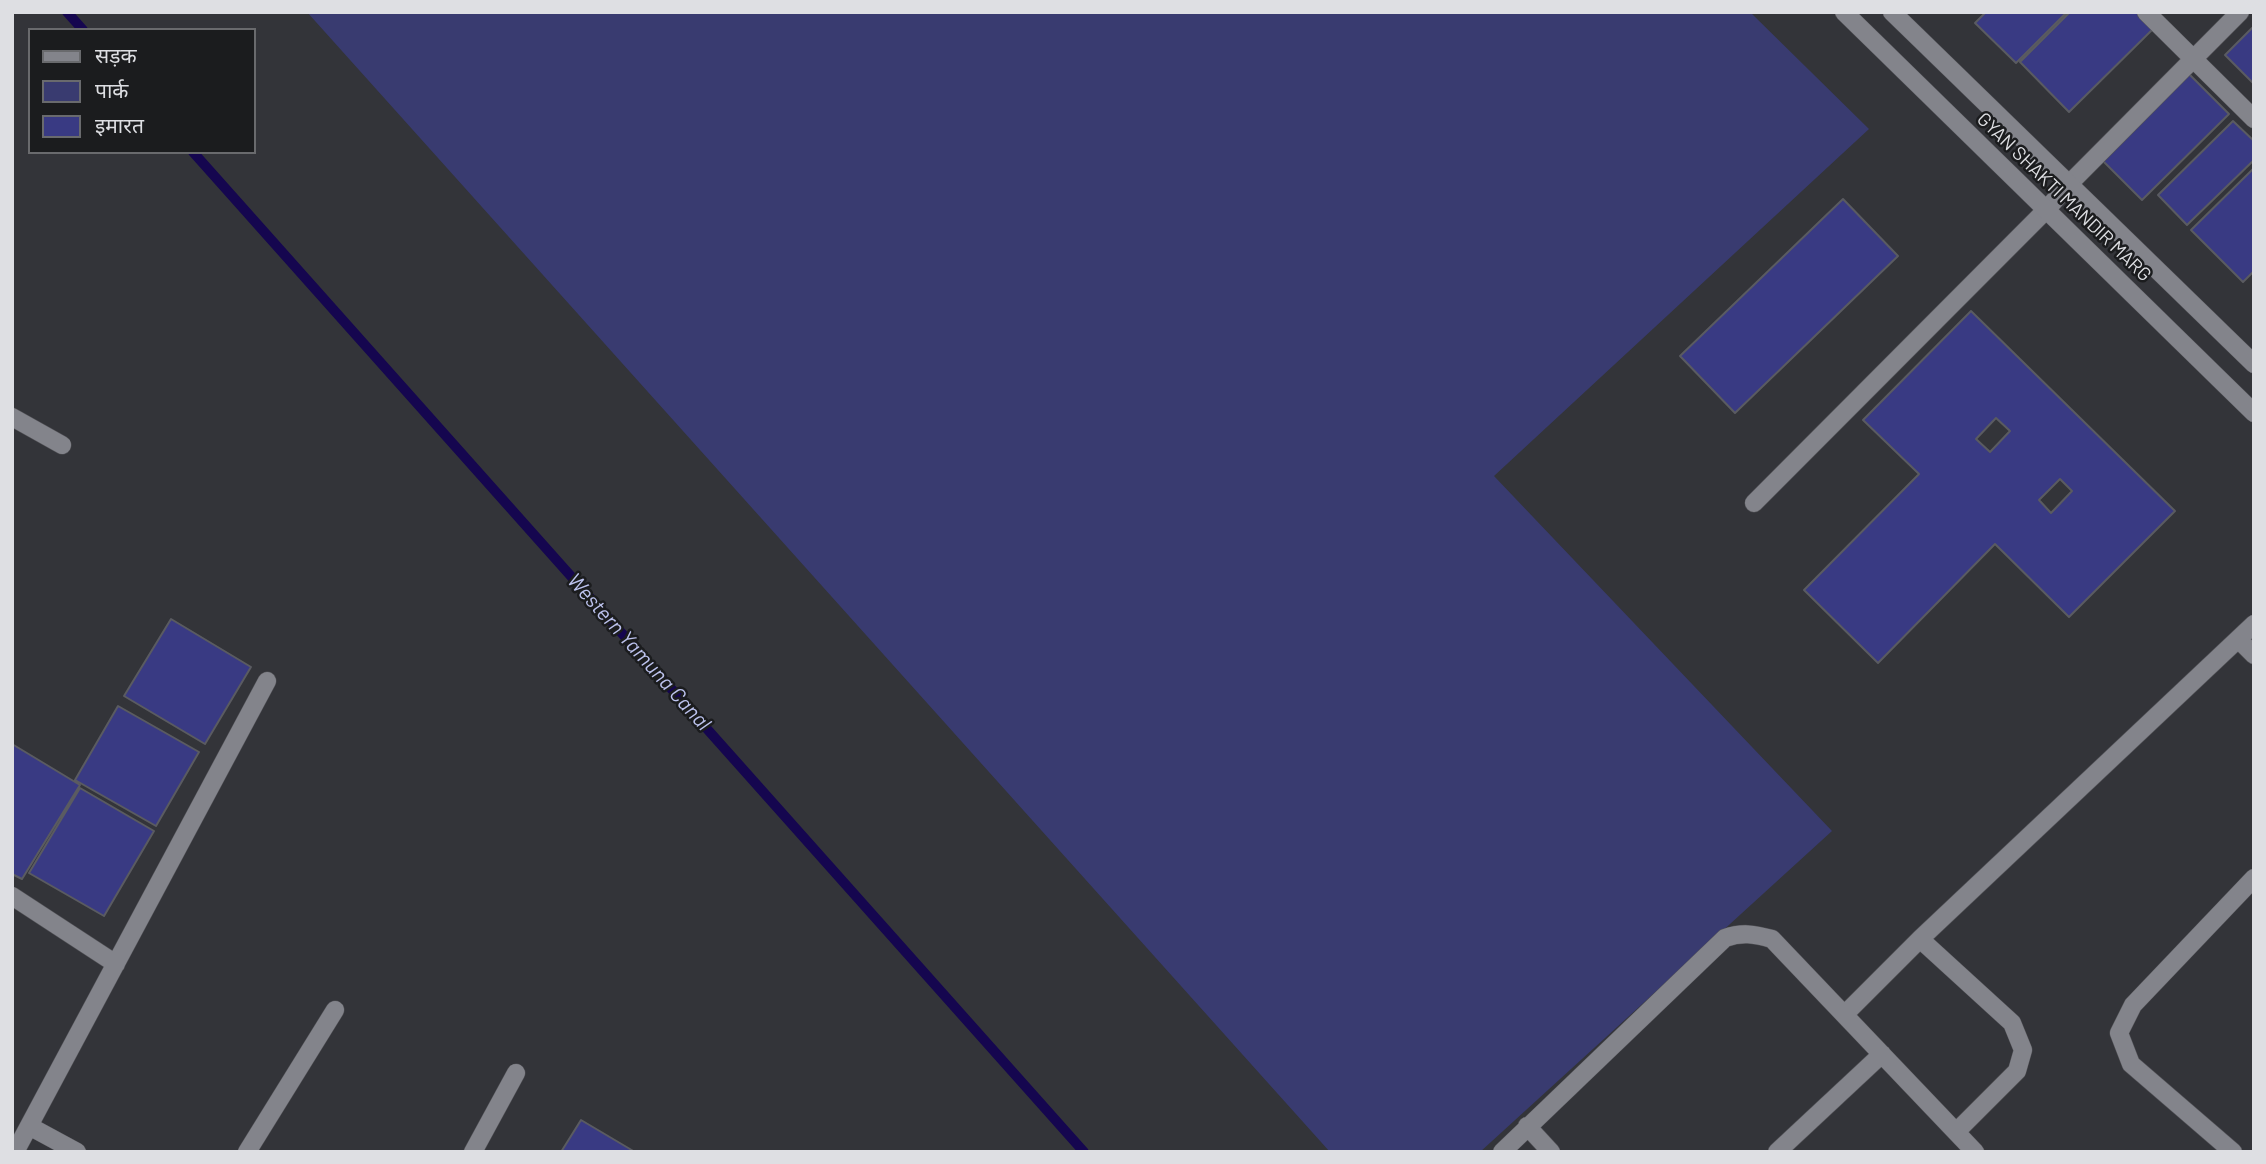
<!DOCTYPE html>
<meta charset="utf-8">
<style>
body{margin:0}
#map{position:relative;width:2266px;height:1164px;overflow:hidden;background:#333439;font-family:Barlow,"Noto Sans Devanagari",sans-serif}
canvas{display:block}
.frame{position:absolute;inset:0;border:14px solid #dedfe3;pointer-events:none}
.legend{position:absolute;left:28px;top:28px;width:228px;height:126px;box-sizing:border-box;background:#1b1c1e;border:2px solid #696a6d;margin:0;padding:9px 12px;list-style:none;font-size:21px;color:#dedfe3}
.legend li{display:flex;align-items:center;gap:14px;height:35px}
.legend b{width:35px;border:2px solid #696a6d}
</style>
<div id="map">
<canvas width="2266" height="1164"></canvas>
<div class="frame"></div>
<ul class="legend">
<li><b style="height:9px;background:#83848b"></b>सड़क</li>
<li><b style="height:19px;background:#393b70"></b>पार्क</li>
<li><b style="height:19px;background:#393a83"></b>इमारत</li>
</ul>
</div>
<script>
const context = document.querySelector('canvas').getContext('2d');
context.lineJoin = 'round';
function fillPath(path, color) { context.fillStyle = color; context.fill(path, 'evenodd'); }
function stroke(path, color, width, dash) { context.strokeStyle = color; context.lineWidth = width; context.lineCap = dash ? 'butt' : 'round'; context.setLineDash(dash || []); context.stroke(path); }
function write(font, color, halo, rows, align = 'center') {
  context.font = font + ' Barlow,sans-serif'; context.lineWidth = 5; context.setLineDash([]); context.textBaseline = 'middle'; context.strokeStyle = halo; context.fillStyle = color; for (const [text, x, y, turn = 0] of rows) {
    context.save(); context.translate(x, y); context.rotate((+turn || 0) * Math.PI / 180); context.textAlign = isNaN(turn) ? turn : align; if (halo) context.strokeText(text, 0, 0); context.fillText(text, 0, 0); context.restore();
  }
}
const green = new Path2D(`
 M307,12H1750L1869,129L1494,476L1832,831L1480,1152H1330Z`);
const stream = new Path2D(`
 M67,12L83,30
 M193,152L1084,1152`);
const building = new Path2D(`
 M1986,12H2067L2016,63L1975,23Z
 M2070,12H2139L2154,28L2069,112L2020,62Z
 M2252,28L2254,29V84L2225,55Z
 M2187,72L2229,114L2142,200L2100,158Z
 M2233,121L2254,141V160L2187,225L2158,195Z
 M2254,168V271L2243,282L2191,230Z
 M1843,199L1898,256L1735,413L1680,356Z
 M1971,311L2175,511L2069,617L1995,544L1878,663L1804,590L1919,474L1863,420ZM1996,418L2010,431L1990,452L1976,439ZM2060,479L2072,491L2051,513L2039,500Z
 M171,619L251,667L205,744L124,696Z
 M118,706L199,752L156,826L75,780Z
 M12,744L80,785L22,879L12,874Z
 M80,788L154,831L104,916L29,873Z
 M581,1120L635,1152H561Z`);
const service = new Path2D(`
 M1754,503L2046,210L2069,184`);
const minor = new Path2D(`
 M2146,12L2254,119
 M2069,184L2240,12
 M12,417L62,445
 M2238,639L2254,655
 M12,896L116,964
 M1920,939L2012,1023L2023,1050L2017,1071L1957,1131
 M1845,1014L1920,939L2254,624
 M29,1126L77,1152
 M1527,1126L1551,1152
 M15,1152L267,681
 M247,1152L335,1010
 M473,1152L516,1073
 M1502,1152L1725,938C1742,932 1754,934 1772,939L1975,1152
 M1777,1152L1882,1054
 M2233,1152L2131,1064L2119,1033L2133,1005L2254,878`);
const tertiary = new Path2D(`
 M1844,12L2254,413
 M1892,12L2254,364`);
const streetNames = [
 ["GYAN SHAKTI MANDIR MARG",2064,197,44]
];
const waterNames = [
 ["Western Yamuna Canal",639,652,48]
];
fillPath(green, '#393b70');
stroke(stream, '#15064f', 10);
fillPath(building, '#393a83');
stroke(building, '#5a5b61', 2);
stroke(service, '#525257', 19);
stroke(minor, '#525257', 19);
stroke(tertiary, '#525257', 19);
stroke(service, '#83848b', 18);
stroke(minor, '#83848b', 18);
stroke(tertiary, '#83848b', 18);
write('19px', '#dedfe3', '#1b1c1e', streetNames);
write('italic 21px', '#bcc2ed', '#1b1c1e', waterNames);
</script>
